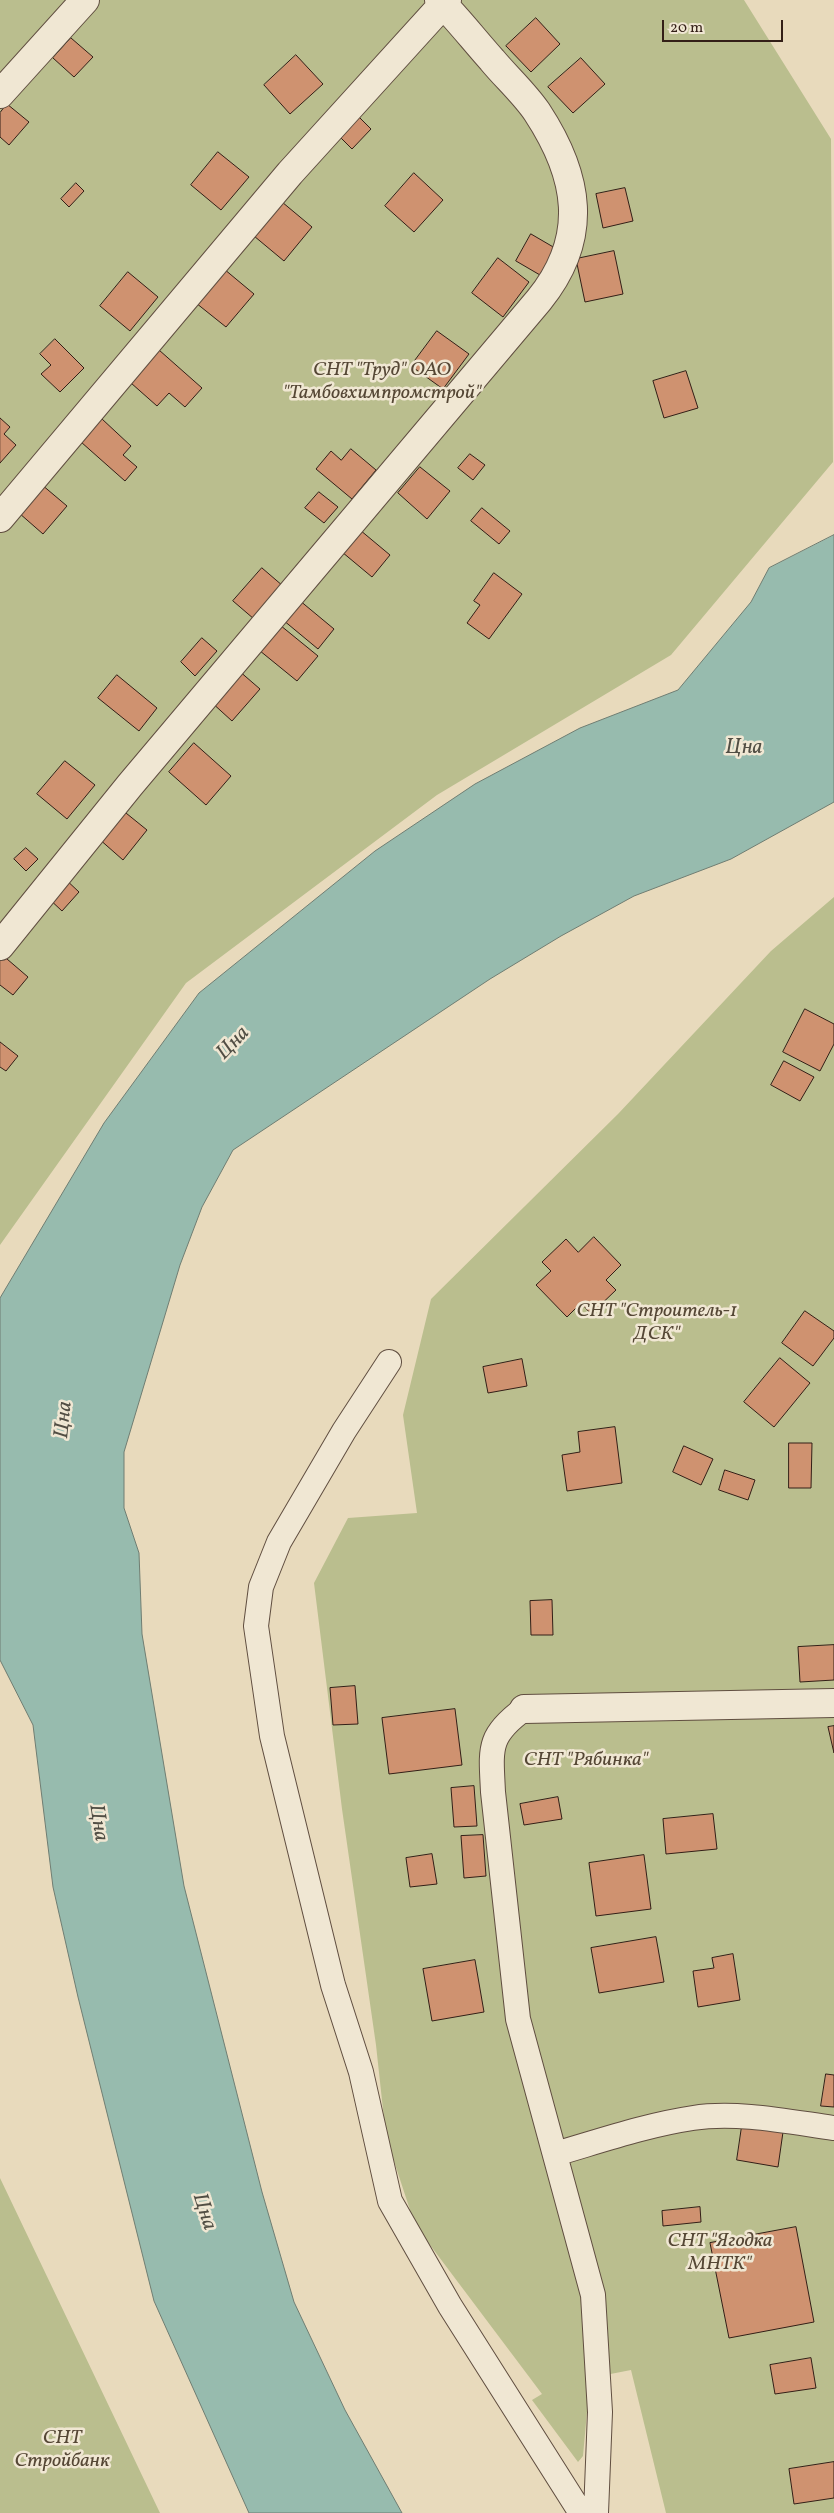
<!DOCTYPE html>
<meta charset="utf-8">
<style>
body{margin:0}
#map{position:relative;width:834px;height:2513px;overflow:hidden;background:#e8dabc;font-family:Vollkorn,serif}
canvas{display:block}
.scale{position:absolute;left:662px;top:20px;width:121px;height:22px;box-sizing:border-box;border:2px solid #331f17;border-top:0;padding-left:6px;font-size:15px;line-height:18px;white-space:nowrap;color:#331f17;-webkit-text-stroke:4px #f0e7d3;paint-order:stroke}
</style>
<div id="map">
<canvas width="834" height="2513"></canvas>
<div class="scale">20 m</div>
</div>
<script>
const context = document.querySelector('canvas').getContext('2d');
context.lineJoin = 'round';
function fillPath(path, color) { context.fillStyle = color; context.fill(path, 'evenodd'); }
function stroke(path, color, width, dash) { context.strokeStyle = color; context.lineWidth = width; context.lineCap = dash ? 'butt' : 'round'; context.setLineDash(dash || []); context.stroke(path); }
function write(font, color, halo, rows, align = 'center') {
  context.font = font + ' Vollkorn,serif'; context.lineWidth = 5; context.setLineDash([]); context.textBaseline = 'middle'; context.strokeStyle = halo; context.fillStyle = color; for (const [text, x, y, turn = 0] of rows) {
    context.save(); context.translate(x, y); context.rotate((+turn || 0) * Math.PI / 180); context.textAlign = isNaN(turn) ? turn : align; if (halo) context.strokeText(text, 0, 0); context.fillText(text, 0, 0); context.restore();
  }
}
const green = new Path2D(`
 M0,0H744L831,139L833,462L671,655L437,795L186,983L0,1245Z
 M834,897V2513H666L631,2370L590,2378L583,2456L578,2462L532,2400L542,2394L415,2225L386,2137L376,2045L342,1809L314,1583L348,1518L417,1513L403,1415L431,1299L618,1114L771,951Z
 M0,2178L160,2513H0Z`);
const water = new Path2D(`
 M834,535V802L731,859L634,896L561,936L490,979L233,1150L202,1207L180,1265L124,1452V1508L139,1553L142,1634L184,1886L262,2192L294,2302L345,2410L402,2513H249L154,2301L78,1997L53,1887L33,1725L0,1660V1298L104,1123L199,993L375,851L475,784L580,728L678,690L751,602L769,568Z`);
const building = new Path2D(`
 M536,18L560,44L531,72L506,46Z
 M71,38L93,57L74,77L53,58Z
 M296,55L323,84L290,114L264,85Z
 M581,58L605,84L573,113L548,87Z
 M7,104L29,122L9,145L0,137V113Z
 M358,116L371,129L352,149L339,136Z
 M218,152L249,177L221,210L191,185Z
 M414,173L443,200L414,232L385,206Z
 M76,183L84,191L69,207L61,199Z
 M625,188L633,221L603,228L596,194Z
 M282,202L312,227L284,261L254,236Z
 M531,234L555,248L540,275L516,261Z
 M614,251L623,294L585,302L576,259Z
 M498,258L529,282L503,317L472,293Z
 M224,269L254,294L226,327L196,303Z
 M128,272L158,297L130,331L100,306Z
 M437,331L469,354L443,389L411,366Z
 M55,339L84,368L60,392L41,374L51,365L40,354Z
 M159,350L202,388L185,407L169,393L157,406L131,383Z
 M686,371L698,408L664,418L653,381Z
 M0,418L10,427L4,434L16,445L0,463Z
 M102,419L131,446L123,455L137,467L125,481L81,442Z
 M351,449L376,470L352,499L316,469L331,451L341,460Z
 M470,454L485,465L473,480L458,468Z
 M420,467L450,491L427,519L398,493Z
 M35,479L67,506L43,534L11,506Z
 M319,492L338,507L324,523L305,508Z
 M482,508L510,531L499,544L471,521Z
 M360,530L390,555L372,577L342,552Z
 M262,568L283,586L254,619L233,601Z
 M494,573L522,594L489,639L467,623L480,605L474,601Z
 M299,600L334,629L318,649L283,620Z
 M275,621L318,656L297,681L254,646Z
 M202,638L217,651L195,676L181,662Z
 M238,670L260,689L232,721L210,701Z
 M117,675L157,708L139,731L98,698Z
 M194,743L231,776L206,805L169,772Z
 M65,761L95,785L67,819L37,794Z
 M121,809L147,830L123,860L98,838Z
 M26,848L38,859L26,871L14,859Z
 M63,877L79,892L62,911L46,896Z
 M0,953L28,977L13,995L0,985Z
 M805,1009L834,1024V1044L820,1071L783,1052Z
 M0,1042L18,1056L6,1071L0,1067Z
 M784,1061L814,1077L800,1101L771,1085Z
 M594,1237L621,1265L606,1280L616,1290L591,1314L581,1303L567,1317L536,1285L551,1271L542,1262L566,1239L578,1252Z
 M805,1311L834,1331V1338L813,1366L782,1343Z
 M780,1358L810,1383L774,1427L744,1402Z
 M522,1359L527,1386L488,1393L483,1367Z
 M615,1427L622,1483L567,1491L562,1455L580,1452L578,1432Z
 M789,1443H812L811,1488H789Z
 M684,1446L713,1459L701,1485L673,1472Z
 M725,1470L755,1480L748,1500L719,1490Z
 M552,1600L553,1635H531L530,1601Z
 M834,1645V1680L800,1682L798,1647Z
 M355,1686L358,1724L333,1725L330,1688Z
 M455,1709L462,1765L389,1774L382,1718Z
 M834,1726V1753L828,1727Z
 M474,1786L477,1826L454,1827L451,1788Z
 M558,1797L562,1819L524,1825L520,1804Z
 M713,1814L717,1849L666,1854L663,1819Z
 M483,1835L486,1876L464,1878L461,1836Z
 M432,1854L437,1884L410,1887L406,1858Z
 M644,1855L651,1909L596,1916L589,1863Z
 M656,1937L664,1982L599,1993L591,1948Z
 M733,1954L740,2000L698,2007L693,1971L714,1968L712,1958Z
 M475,1960L484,2012L432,2021L423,1969Z
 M826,2074L834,2075V2107L821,2106Z
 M742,2126L783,2132L778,2167L737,2160Z
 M700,2207L701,2222L663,2226L662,2211Z
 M796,2227L814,2322L729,2338L710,2243Z
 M811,2358L816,2388L775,2394L770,2365Z
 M834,2462V2498L794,2504L789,2469Z`);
const lane = new Path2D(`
 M389,1362L344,1431L279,1542L261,1587L256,1626L272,1736L333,1985L361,2072L390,2201L450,2306L581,2513
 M524,1709C487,1736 491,1749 493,1792L518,2019L593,2295L600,2412L596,2513
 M555,2154C600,2141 646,2125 693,2118C737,2111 790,2122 834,2128`);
const street = new Path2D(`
 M0,94L85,0
 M0,518L290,173L447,0
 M0,946L130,785L539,300C590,237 579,176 537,112C524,93 506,77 492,60C474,40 458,19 439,0
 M524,1709L834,1703`);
const parkNames = [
 ["СНТ \"Труд\" ОАО",382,371],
 ["\"Тамбовхимпромстрой\"",382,394],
 ["СНТ \"Строитель-1",657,1312],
 ["ДСК\"",657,1335],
 ["СНТ \"Рябинка\"",586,1761],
 ["СНТ \"Ягодка",720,2242],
 ["МНТК\"",720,2265],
 ["СНТ",62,2439],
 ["Стройбанк",62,2462]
];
const waterNames = [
 ["Цна",744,749],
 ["Цна",234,1044,-46],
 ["Цна",65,1420,-84],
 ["Цна",97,1823,81],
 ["Цна",203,2212,72]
];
fillPath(green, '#babe8e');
fillPath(water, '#97bbae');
stroke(water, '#6f7d72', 1);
fillPath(building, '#cf9270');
stroke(building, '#331f17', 1);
stroke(lane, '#604e40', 26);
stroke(street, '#604e40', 30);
stroke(lane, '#f0e7d3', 24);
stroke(street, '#f0e7d3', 28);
write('italic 20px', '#554735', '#f0e7d3', parkNames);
write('italic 21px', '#514e44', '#f0e7d3', waterNames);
</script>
